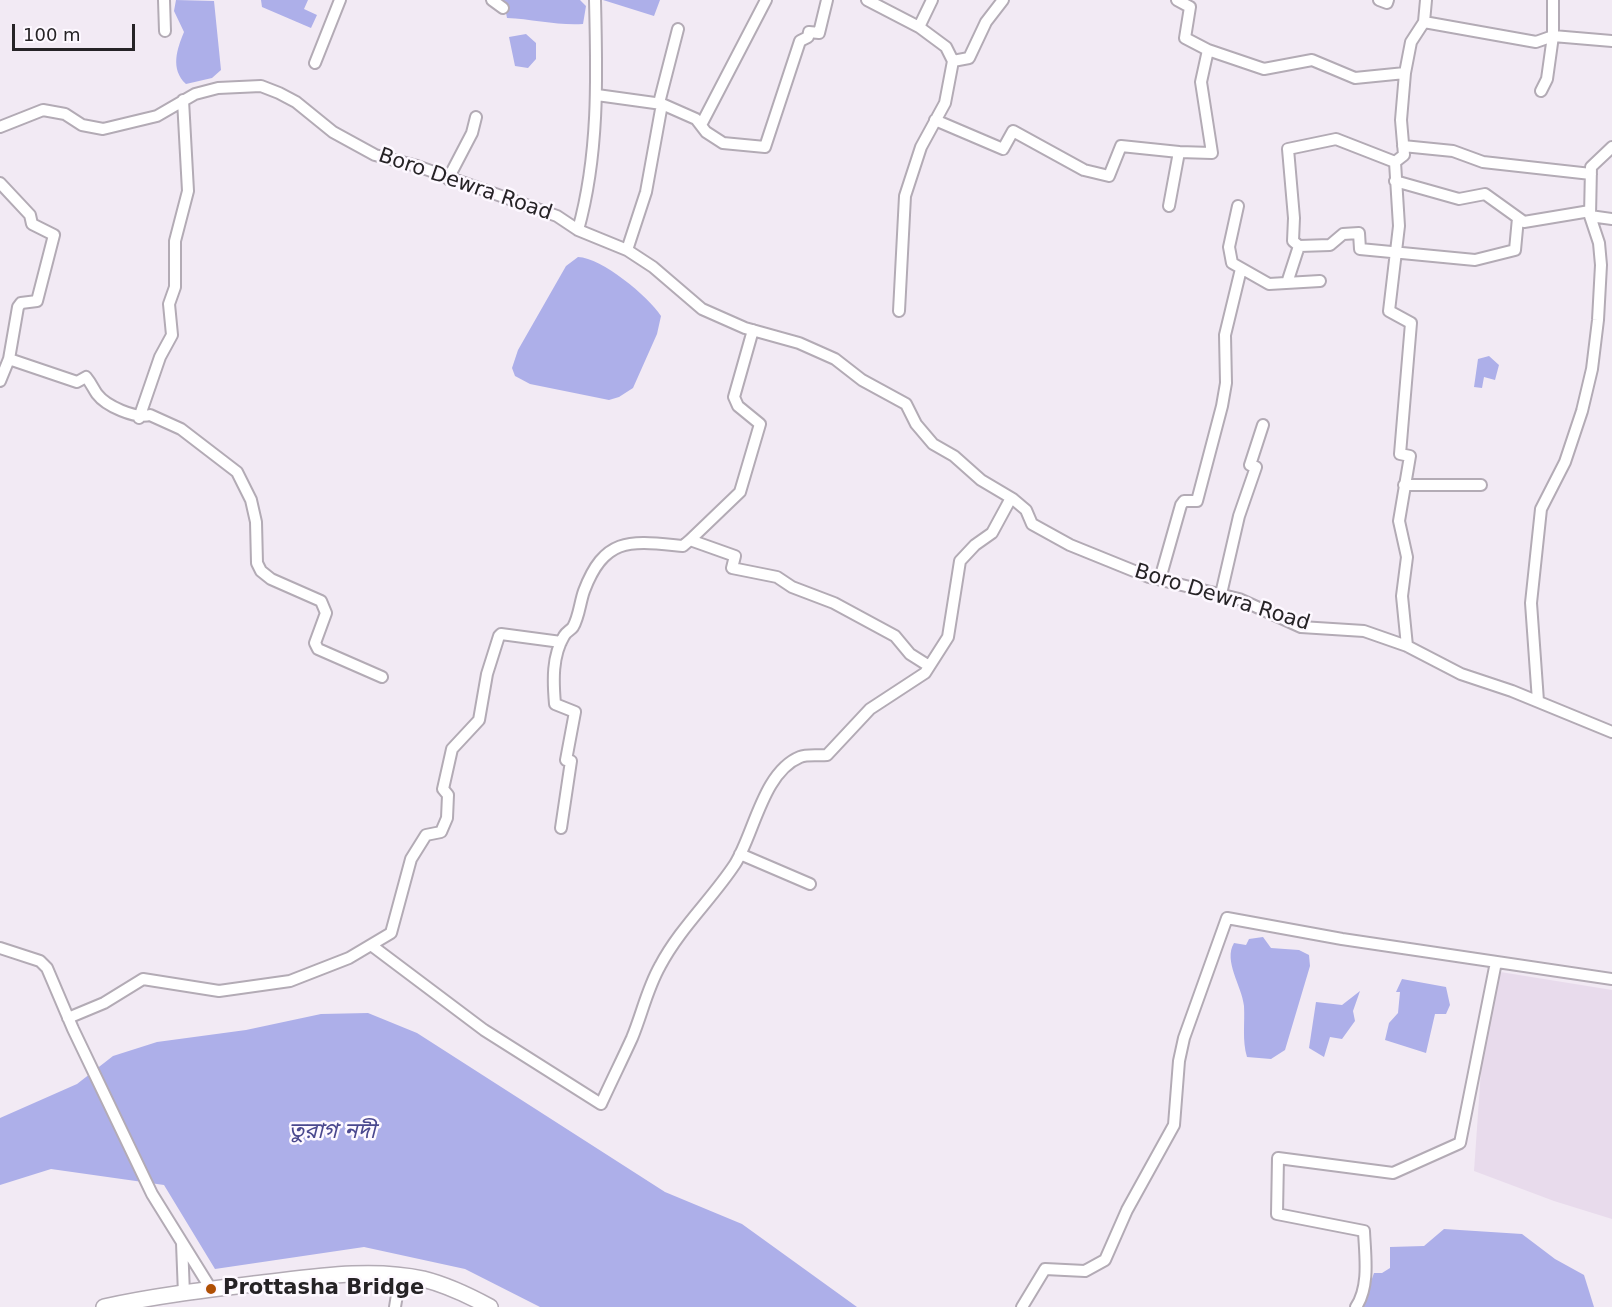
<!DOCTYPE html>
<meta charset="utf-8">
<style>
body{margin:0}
#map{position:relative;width:1612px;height:1307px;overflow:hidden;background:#f2eaf4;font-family:"DejaVu Sans",sans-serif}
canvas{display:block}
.scale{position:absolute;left:12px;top:24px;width:123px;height:27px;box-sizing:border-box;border:3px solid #262326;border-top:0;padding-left:8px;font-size:18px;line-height:21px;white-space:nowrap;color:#262326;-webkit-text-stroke:4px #fdf8ff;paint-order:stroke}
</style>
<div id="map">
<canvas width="1612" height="1307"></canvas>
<div class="scale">100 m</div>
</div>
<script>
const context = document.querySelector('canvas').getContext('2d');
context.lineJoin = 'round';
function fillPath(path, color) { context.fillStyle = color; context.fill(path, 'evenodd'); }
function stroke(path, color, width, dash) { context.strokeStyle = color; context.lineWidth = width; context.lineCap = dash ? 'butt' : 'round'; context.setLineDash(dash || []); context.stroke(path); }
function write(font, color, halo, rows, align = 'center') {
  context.font = font + ' "DejaVu Sans","Noto Sans Bengali",sans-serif'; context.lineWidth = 5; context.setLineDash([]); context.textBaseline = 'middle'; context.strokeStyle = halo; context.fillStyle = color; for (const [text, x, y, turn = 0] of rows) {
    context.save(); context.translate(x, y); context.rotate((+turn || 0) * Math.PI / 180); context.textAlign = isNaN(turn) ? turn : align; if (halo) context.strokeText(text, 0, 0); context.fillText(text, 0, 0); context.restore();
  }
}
const built = new Path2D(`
 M1488,970L1612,990V1219L1554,1201L1474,1171Z`);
const water = new Path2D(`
 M176,0L214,1L221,70L212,78L186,84C170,69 177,49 184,32L174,11Z
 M261,0H308L304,9L317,15L311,28L262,7Z
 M495,0H580L586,6L583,24C560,26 532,19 507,18L505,8Z
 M603,0H660L654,16Z
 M526,34L536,43V59L528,68L515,66L509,37Z
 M578,257C602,258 648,296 661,316L657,334L633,388L619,397L609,400L530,384L515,376L512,368L518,350L566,266Z
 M1489,356L1499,365L1495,380L1484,377L1482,388L1474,387L1478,359Z
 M1263,937L1271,948L1299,950L1309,955L1310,966L1285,1050L1271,1059L1247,1057C1242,1040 1245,1023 1244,1006C1242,986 1223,961 1234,943L1246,945L1249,939Z
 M1402,979L1446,987L1450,1005L1446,1014H1435L1426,1053L1385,1040L1389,1023L1398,1013L1400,992H1396Z
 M1360,991L1353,1011L1355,1021L1342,1039L1330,1037L1324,1057L1309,1048L1316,1002L1342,1005Z
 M368,1013L417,1033L665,1192L742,1224L857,1307H540L465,1269L364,1247L215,1269L164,1185L51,1169L0,1185V1118L77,1084L113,1056L157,1042L246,1030L321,1014Z
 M1444,1229L1522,1234L1555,1259L1584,1275L1594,1307H1362L1374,1273H1382L1390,1268V1247L1424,1246Z`);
const minor = new Path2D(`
 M164,0L165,31
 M492,0L503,8
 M867,0L919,27L946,47L953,61L945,103L921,147L905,196L899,311
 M1177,0L1190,7L1185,38L1208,50L1264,69L1312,60L1355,78L1405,73L1411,42L1424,22L1536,42L1553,36V0
 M1379,0L1387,3L1388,0
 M1424,22L1426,0
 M919,27L932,0
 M953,61L969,58L986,22L1003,0
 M315,63L340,0
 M1541,91L1547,79L1553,36L1612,41
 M597,95L662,104L646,192L627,250
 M659,103L678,29
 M662,104L696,119L706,132L723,143L765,147L800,41L808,37L809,32L819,33L827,0
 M935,120L1003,149L1013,131L1084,170L1109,176L1121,146L1179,152
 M701,125L766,0
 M0,127L43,110L65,114L82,125L103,129L157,116L195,94L218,88L261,86L279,93L296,102L333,132L375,155L417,166L557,216L578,230L627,250L653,267L702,309L745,328L799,343L835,359L862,380L906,404L916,424L933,444L954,456L981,480L1013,499L1026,510L1032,524L1070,545L1149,577L1239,599L1301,627L1364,631L1407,646L1461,674L1512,691L1612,732
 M1403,146L1453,151L1483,162L1591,174
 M1395,162L1399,226L1389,311L1411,323L1400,454L1410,456L1399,521L1407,557L1402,596L1407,646
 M448,179L472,133L476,117
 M1395,181L1459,199L1485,194L1524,222L1590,211
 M0,183L30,215L32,224L54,235L37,301L21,303L18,307L9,359L77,382L86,377C91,383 93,388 97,394C106,406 135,419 150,415L181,429L237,472L251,500L256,522L257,563L261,571L271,579L321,601L326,613L315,643L318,649L382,677
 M1169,206L1179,152L1212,153L1201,82L1208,50
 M1238,206L1229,247L1232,263L1269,284L1320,281
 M1590,216L1612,219
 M578,230C599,155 597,77 595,0
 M1299,246L1330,245L1343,234L1359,233L1360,249L1475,260L1515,250L1518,218
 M1287,283L1299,246L1293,241L1294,218L1288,149L1336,139L1395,162L1404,155L1401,120L1405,73
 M0,381L9,359
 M139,418L160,357L172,335L169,304L175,287V241L188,191L183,100
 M1404,485H1481
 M690,540L740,492L760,424L738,406L734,397L753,330
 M1160,579L1181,505L1184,501H1197L1222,406L1226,383L1225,335L1241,269
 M1221,594L1239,516L1256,467L1250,465L1263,425
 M1538,701L1531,603L1541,509L1565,462L1582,411L1592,369L1598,320L1601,265L1599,243L1590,216L1591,167L1612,147
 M561,828L571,761L566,760L575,712L555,704C553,681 552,656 564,636C566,632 571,630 573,627C579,617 580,602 584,591C605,535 632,541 683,546L690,540L735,556L732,568L777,577L792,587L834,603L895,636L910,654L929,666
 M740,854L810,884
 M371,945L484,1030L601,1104C611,1082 622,1060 632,1038C642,1014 647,989 660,966C680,928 712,899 735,864C754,834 763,772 800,757C807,754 819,756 827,755L870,709L925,673L948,637L960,561L975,545L992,533L1011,498
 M0,948L40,961L47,968L73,1029L152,1194L211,1289
 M68,1018L104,1003L143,979L219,991L290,981L349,958L391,933L411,859L426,835L441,832L447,818L448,795L443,789L452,749L479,720L487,674L499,636L501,634L561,642
 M182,1243L184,1294
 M395,1307L400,1276
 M1022,1307L1045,1269L1085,1271L1105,1260L1127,1210L1174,1125L1179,1061L1184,1038L1227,918L1342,939L1612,979
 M1356,1307C1370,1286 1365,1255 1364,1231L1277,1214L1278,1158L1393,1173L1460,1143L1496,962`);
const highway = new Path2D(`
 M104,1307C153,1296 204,1290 254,1284C308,1278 369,1267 423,1279C447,1285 468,1295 490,1307`);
const markers = [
 [211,1289,6,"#af5004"]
];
const streetNames = [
 ["Boro Dewra Road",465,185,19],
 ["Boro Dewra Road",1222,598,17]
];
const poiNames = [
 ["Prottasha Bridge",223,1289]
];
const waterNames = [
 ["তুরাগ নদী",332,1132]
];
fillPath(built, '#e8dbec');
fillPath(water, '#adafe9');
stroke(minor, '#b3abb5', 14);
stroke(highway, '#b3abb5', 18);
stroke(minor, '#fff', 10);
stroke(highway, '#fff', 15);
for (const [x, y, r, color] of markers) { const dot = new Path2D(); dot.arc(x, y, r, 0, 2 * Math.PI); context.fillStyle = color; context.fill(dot); stroke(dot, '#fdf8ff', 2); }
write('21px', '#262326', '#fdf8ff', streetNames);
write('bold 21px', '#262326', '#fdf8ff', poiNames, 'left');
write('italic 22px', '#4a488e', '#fdf8ff', waterNames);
</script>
